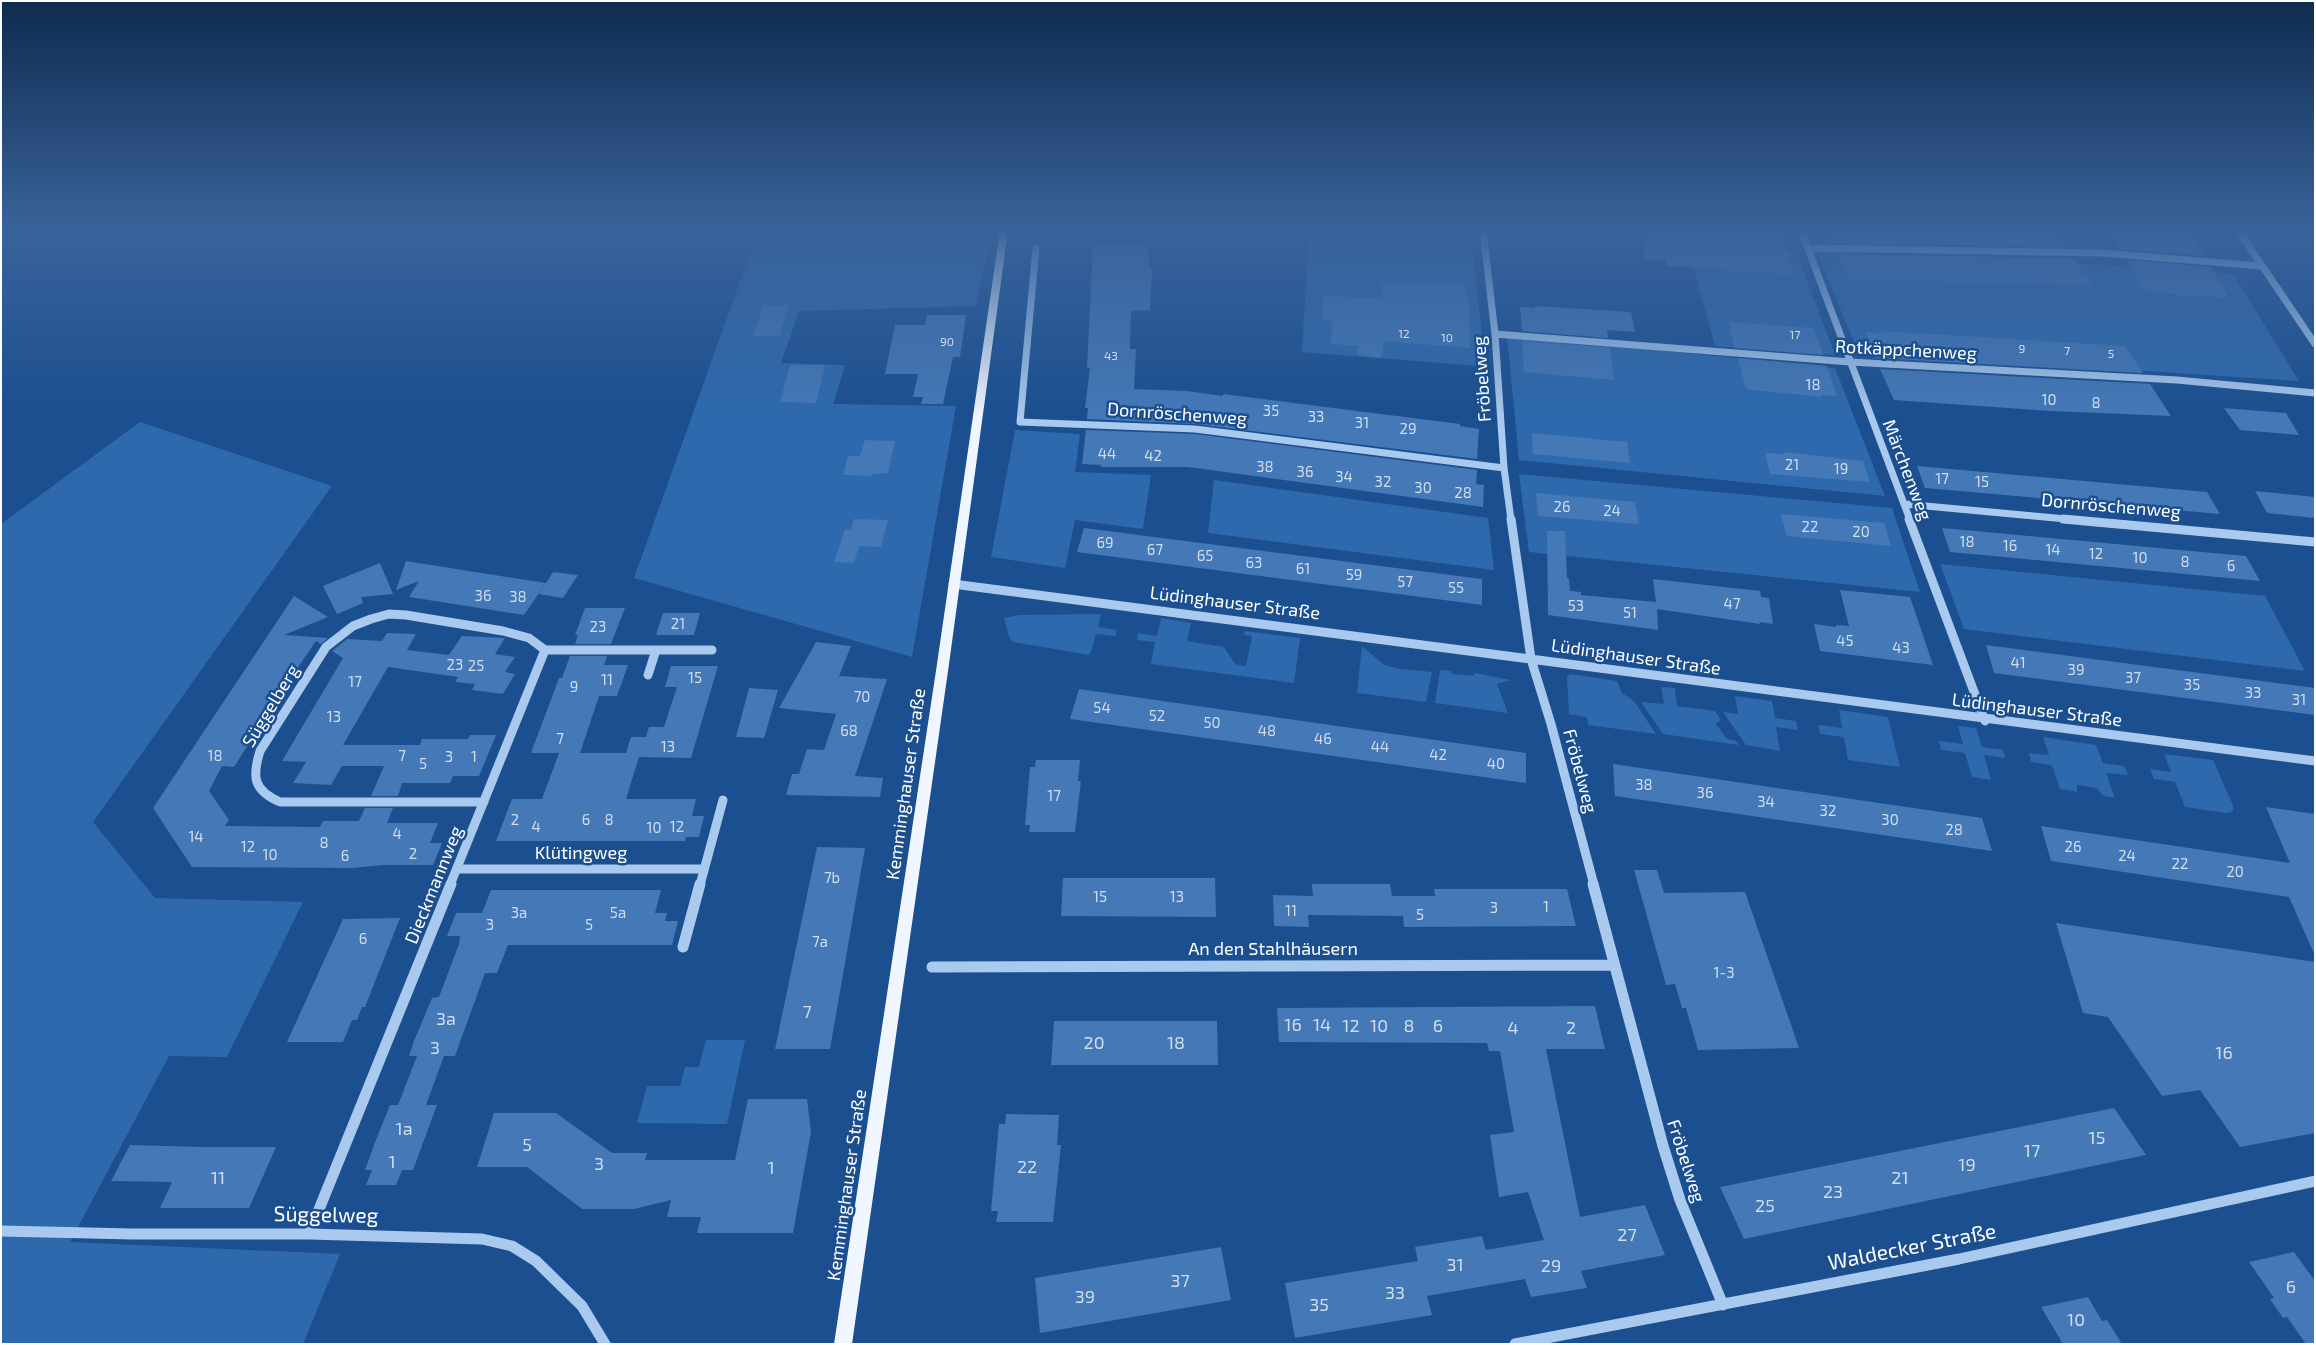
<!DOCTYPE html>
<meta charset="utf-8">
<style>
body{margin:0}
#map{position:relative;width:2316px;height:1345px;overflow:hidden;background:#1b4f8f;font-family:"Exo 2",sans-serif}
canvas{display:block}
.frame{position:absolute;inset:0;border:2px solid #fff;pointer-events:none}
</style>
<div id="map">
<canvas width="2316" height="1345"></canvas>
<div class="frame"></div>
</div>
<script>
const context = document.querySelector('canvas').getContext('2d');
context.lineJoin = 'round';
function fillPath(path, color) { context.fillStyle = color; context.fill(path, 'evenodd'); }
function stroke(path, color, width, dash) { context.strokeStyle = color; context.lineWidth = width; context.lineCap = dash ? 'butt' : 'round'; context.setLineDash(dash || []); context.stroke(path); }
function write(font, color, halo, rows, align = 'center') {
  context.font = font + ' "Exo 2",sans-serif'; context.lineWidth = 5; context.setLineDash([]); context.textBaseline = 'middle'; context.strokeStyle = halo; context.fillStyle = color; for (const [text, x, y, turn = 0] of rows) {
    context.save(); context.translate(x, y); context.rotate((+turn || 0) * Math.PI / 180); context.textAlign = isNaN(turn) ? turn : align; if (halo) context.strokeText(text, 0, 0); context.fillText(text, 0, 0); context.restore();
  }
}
const green = new Path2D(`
 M1309,230H1471L1483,346L1480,366L1302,352Z
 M1687,243L1796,251L1835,355L1715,346Z
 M752,248L989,250L975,306L799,311L781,363L845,365L833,404L956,406L912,657L634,578Z
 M1817,252L2105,265L2233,274L2299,381L1858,352Z
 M1507,335L1835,368L1885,496L1519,460Z
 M140,422L332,486L93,822L155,898L303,902L227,1057L169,1056L70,1242L340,1254L303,1344H1V524Z
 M1015,430L1080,434L1075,472L1151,475L1143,529L1075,520L1065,568L991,557Z
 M1519,474L1892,508L1920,592L1529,552Z
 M1214,480L1488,518L1494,570L1208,533Z
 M1940,564L2265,596L2305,671L1964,629Z
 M1101,614L1098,627L1117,630L1115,636L1096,634L1090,655L1013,642L1009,637L1004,618L1020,615Z
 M1161,618L1191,623L1187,641L1224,647L1235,664L1246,666L1252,636L1244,635L1245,631L1300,638L1294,683L1151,664L1155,642L1137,640L1138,633L1157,636Z
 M1362,646L1384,665L1400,669L1432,672L1426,702L1357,693Z
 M1440,670L1451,671L1452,674L1473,676L1475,673L1511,680L1497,684L1508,713L1435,703Z
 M1570,674L1617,681L1622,693L1634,701L1656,734L1588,725L1587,717L1569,714L1567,677Z
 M1661,687L1675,688L1677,706L1715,711L1721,720L1716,724L1727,739L1736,741L1739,745L1663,734L1641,702L1664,704Z
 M1735,696L1772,701L1775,718L1796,721L1798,730L1776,727L1780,751L1746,745L1723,712L1738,714Z
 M1839,710L1888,717L1900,767L1848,760L1844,737L1820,734L1818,725L1842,728Z
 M1958,726L1976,728L1982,747L2003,750L2005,758L1984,755L1991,780L1972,777L1965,753L1941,750L1939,741L1963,744Z
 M2043,737L2096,745L2103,763L2124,766L2128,775L2106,773L2115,798L2103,796L2097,788L2077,785V792L2060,789L2052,765L2031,762L2029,753L2049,755Z
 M2164,754L2213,760L2234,808L2232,812L2226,813L2185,807L2175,782L2154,779L2150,769L2171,772Z
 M706,1040H745L727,1124L637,1123L647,1086H680L685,1067H699Z`);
const building = new Path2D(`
 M1645,230H1780L1795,275L1667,266L1665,260L1644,259Z
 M1825,230H2053L2065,247L1832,243Z
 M2111,230H2164L2190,233L2204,256L2121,249Z
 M1147,245L1150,269H1152L1150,310L1131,311L1130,349H1136L1134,389L1187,391L1223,396V394L1460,424V426L1479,429L1477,459L1196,424L1087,419L1088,408H1085L1090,368H1087L1093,246Z
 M1837,254L2073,258L2093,284L1862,280L1850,278Z
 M2127,260L2211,267L2229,298L2179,295L2144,290Z
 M1381,282L1464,283L1469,306L1470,348L1384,341L1381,358L1357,355L1359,346L1331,344L1332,321L1322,320L1323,295L1383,299Z
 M789,305L780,336H753L763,306Z
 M1535,306L1631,312L1635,332L1607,330L1608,338L1522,331L1520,307L1535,308Z
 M927,315H966L960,357H953L943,404H921L923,397H913L918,374H885L895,325H925Z
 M1728,322L1814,328L1823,355L1735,348Z
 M1881,331L2125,346L2143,373L1876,358L1865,332L1882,333Z
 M1522,341L1610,348L1614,380L1524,372Z
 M1738,358L1827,366L1837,396L1821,395L1822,397L1746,389Z
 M790,365H825L816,403L780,402Z
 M1880,369L2150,384L2171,416L2051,411L1894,400Z
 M2224,408L2286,413L2299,435L2240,430Z
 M1086,430L1195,434L1477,470L1476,484L1484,485L1483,507L1188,467H1101V465L1082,464Z
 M1532,433L1627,442L1630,463L1533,454Z
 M865,440L895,441L888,473L873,474L872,476L843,475L848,456H860Z
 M1783,452L1863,461L1870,482L1770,474L1765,453L1784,454Z
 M1917,466L2207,492L2220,514L1925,488Z
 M2255,491L2315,497V518L2267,513Z
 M1536,493L1635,502L1639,524L1538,516Z
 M1781,514L1884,523L1891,546L1787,536Z
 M854,519L888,520L881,547L859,546L854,563L834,562L845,529L851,530Z
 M1084,528L1482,579V605L1077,552Z
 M1942,528L2246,556L2260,581L1950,552Z
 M1547,531H1565L1567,578L1569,579L1570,591L1581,592V595L1656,602L1653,579L1760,591L1761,597L1769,598L1773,624L1759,622L1760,624L1657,609L1658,630L1548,615Z
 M406,561L481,573L546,583L524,615L409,597L419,581L396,590Z
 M380,563L393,594L361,597L363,603L337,614L323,586Z
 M553,572L578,575L563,598L539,594Z
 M1840,590L1910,597L1933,665L1820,651L1814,624L1836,627V625L1849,626Z
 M294,596L328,617L284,635L328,638L321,644L316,641L256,729H258L234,767L222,766L209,791L229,820L225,826L320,827L323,821H359L365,808H393L387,823H438L430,843H442L433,865H383L352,868L192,867L153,808Z
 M585,608H625L611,644H575L578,635H575Z
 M663,613H700L694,635H656Z
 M387,633L416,634L407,650L449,655L462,636L505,638L495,654L515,657L505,672L515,674L503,694L472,690L475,684L455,682L458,677L388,667L343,745H420L422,739H468L470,735H496L479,776H453L450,783H402L398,796H371L384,766H342L331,785L293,783L306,762L282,761L343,658L332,651L347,639L382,641Z
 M816,642L851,646L839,676L887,679L855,776L883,778L880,797L786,795L792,774H799L807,749L824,750L836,714L779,708Z
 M1986,645L2315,688V715L1994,673Z
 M570,656H607L604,665H628L617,696H599L580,753H626L631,737H646L649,727H664L677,687H665L671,666H718L691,758L639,757L626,799H696L692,816H704L699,837H686L685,841H496L512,799H542L559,753H531L559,678H562Z
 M749,688L778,690L764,738L736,737Z
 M1079,689L1526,753V783L1070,719Z
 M1036,760H1080L1078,781H1081L1075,832H1029L1030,825H1025L1030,767H1035Z
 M1613,764L1982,818L1992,851L1615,796Z
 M2266,807L2315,814V956L2289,897L2051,861L2041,826L2290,863Z
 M817,847L865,848L830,1049H775Z
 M1634,870H1657L1664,893L1745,892L1799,1048L1698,1050L1686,1008H1682L1675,984L1666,985Z
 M1063,878H1215L1216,917L1061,916Z
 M1312,884H1390L1392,896H1435L1434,889H1567L1576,926L1404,927L1403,916L1308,915L1309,927L1274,926L1273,895L1313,896Z
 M491,890H661L655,913H667L665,921H678L672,945H508L497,973H485L455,1056H444L426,1105H437L413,1170H402L396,1185H366L372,1170H365L377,1137L390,1105H398L417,1056H409L414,1041L432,998L439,997L459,944L460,936H447L456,913H482Z
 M400,918L365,1007H362L357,1020H352L343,1042H287L343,919Z
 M2056,923L2315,962V1133L2240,1147L2200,1090L2162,1096L2108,1017L2083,1013Z
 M1595,1006L1605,1049H1546L1580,1217L1645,1205L1665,1255L1581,1271L1587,1288L1531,1297L1525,1279L1427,1296L1432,1315L1295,1338L1285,1283L1418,1261L1415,1247L1482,1236L1486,1250L1544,1240L1528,1192L1499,1197L1490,1135L1514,1132L1500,1051H1489L1487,1043L1279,1042L1277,1008Z
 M1054,1021H1217L1218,1065H1051Z
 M748,1099H807L811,1132L793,1233H697L701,1217H667L671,1200L634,1209H582L527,1167H477L494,1113H556L612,1153H647L645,1160H735Z
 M2114,1108L2146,1155L1744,1239L1720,1187Z
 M1006,1114L1059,1115L1057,1145H1061L1053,1222H996L998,1211H991L999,1124H1005Z
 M130,1145L203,1147H276L249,1208H160L172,1182L111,1181Z
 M1221,1247L1231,1300L1040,1333L1035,1278Z
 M2294,1252L2315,1281V1344H2306L2287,1317L2283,1318L2270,1299L2274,1298L2249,1262Z
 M2088,1297L2102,1321L2107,1320L2122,1344H2063L2041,1307Z`);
const minorFar2 = new Path2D(`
 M1483,230L1495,334L1504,468L1511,520
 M1801,230L1910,520
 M2238,230L2315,344
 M1036,248L1020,422L1195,429L1504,468
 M1809,248L2102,253L2262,266
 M1495,334L1850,362L2177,380L2315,393
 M1904,504L2077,520`);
const minorFar1 = new Path2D(`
 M1511,519L1531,659L1551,724L1594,885
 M1909,519L1985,721
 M2063,519L2315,542
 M953,584C1407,640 1860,706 2315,761
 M545,650H712
 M648,675L656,650
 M484,802H280C253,790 252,777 260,751L326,647L353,626L371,619L389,614L406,615L503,631L529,638L545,650
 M458,869H704
 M450,885L545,650
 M700,885L723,800`);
const minor = new Path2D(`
 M1593,884L1663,1146L1680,1200L1723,1305
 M683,947L700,884
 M932,967L1614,965
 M1,1231L133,1234H309L482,1239L512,1246L536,1261L582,1306L605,1344
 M309,1234L451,884
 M1515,1344L1959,1259L2315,1181`);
const major = new Path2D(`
 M1000,230H1008L949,664L852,1344H834L937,664Z`);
const farNumbernames = [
 ["12",1404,334],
 ["17",1795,335],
 ["10",1447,338],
 ["90",947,342],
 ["9",2022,349],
 ["7",2067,351],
 ["5",2111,354],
 ["43",1111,356]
];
const numberNames = [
 ["18",1813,385],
 ["10",2049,400],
 ["8",2096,403],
 ["35",1271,411],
 ["33",1316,417],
 ["31",1362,423],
 ["29",1408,429],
 ["44",1107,454],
 ["42",1153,456],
 ["21",1792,465],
 ["38",1265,467],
 ["19",1841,469],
 ["36",1305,472],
 ["34",1344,477],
 ["17",1942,479],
 ["32",1383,482],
 ["15",1982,482],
 ["30",1423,488],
 ["28",1463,493],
 ["26",1562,507],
 ["24",1612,511],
 ["22",1810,527],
 ["20",1861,532],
 ["18",1967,542],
 ["69",1105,543],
 ["16",2010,546],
 ["67",1155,550],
 ["14",2053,550],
 ["12",2096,554],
 ["65",1205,556],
 ["10",2140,558],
 ["8",2185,562],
 ["63",1254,563],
 ["6",2231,566],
 ["61",1303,569],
 ["59",1354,575],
 ["57",1405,582],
 ["55",1456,588],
 ["36",483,596],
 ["38",518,597],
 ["47",1732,604],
 ["53",1576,606],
 ["51",1630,613],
 ["21",678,624],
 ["23",598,627],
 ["45",1845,641],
 ["43",1901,648],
 ["41",2018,663],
 ["23",455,665],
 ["25",476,666],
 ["39",2076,670],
 ["15",695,678],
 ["37",2133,678],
 ["11",607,680],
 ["17",355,682],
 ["35",2192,685],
 ["9",574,687],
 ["33",2253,693],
 ["70",862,697],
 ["31",2299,700],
 ["54",1102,708],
 ["52",1157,716],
 ["13",334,717],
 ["50",1212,723],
 ["68",849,731],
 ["48",1267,731],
 ["7",560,739],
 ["46",1323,739],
 ["13",668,747],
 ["44",1380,747],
 ["42",1438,755],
 ["18",215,756],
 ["7",402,756],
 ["3",449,757],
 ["1",474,757],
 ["5",423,764],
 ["40",1496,764],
 ["38",1644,785],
 ["36",1705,793],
 ["17",1054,796],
 ["34",1766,802],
 ["32",1828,811],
 ["2",515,820],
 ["6",586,820],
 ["8",609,820],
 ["30",1890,820],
 ["4",536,827],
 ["12",677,827],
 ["10",654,828],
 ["28",1954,830],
 ["4",397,834],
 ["14",196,837],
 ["8",324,843],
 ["12",248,847],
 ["26",2073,847],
 ["2",413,854],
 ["10",270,855],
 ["6",345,856],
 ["24",2127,856],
 ["22",2180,864],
 ["20",2235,872],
 ["7b",832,878],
 ["15",1100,897],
 ["13",1177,897],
 ["1",1546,907],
 ["3",1494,908],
 ["11",1291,911],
 ["3a",519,913],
 ["5a",618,913],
 ["5",1420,915],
 ["3",490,925],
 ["5",589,925],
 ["6",363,939],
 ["7a",820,942],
 ["1-3",1724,973]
];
const streetNames = [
 ["Rotkäppchenweg",1906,350,3],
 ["Fröbelweg",1482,379,-94],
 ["Dornröschenweg",1177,414,4],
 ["Märchenweg",1907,470,69],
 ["Dornröschenweg",2111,506,5],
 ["Lüdinghauser Straße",1235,603,7],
 ["Lüdinghauser Straße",1636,657,8],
 ["Süggelberg",271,706,-59],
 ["Lüdinghauser Straße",2037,710,7],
 ["Fröbelweg",1580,771,75],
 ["Kemminghauser Straße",906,784,-82],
 ["Klütingweg",581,853],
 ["Dieckmannweg",434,885,-68],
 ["An den Stahlhäusern",1273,949],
 ["Fröbelweg",1686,1161,72],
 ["Kemminghauser Straße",847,1185,-82]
];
const nearNumbernames = [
 ["7",807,1012],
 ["3a",446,1019],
 ["16",1293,1025],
 ["14",1322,1025],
 ["12",1351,1026],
 ["10",1379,1026],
 ["8",1409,1026],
 ["6",1438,1026],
 ["4",1513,1028],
 ["2",1571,1028],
 ["20",1094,1043],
 ["18",1176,1043],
 ["3",435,1048],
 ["16",2224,1053],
 ["1a",404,1129],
 ["15",2097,1138],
 ["5",527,1145],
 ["17",2032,1151],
 ["1",392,1162],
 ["3",599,1164],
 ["19",1967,1165],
 ["22",1027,1167],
 ["1",771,1168],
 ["11",218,1178],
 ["21",1900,1178],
 ["23",1833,1192],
 ["25",1765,1206],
 ["27",1627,1235],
 ["31",1455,1265],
 ["29",1551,1266],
 ["37",1180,1281],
 ["6",2291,1287],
 ["33",1395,1293],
 ["39",1085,1297],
 ["35",1319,1305],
 ["10",2076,1320]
];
const nearStreetnames = [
 ["Süggelweg",326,1215,1],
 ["Waldecker Straße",1912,1247,-11]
];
fillPath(green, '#2e69ad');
fillPath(building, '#4478b7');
stroke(minorFar2, '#a9c9ee', 7);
stroke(minorFar1, '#a9c9ee', 9);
stroke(minor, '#a9c9ee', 11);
fillPath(major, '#f0f6ff');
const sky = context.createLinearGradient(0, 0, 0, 418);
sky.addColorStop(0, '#0f2b4f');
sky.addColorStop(0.55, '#39639b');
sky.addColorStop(1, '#39639b00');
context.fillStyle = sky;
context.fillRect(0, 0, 2316, 418);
write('12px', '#d0dded', null, farNumbernames);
write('15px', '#d0dded', null, numberNames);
write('18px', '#fff', '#1b4f8f', streetNames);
write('18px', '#d0dded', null, nearNumbernames);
write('21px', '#fff', '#1b4f8f', nearStreetnames);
</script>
